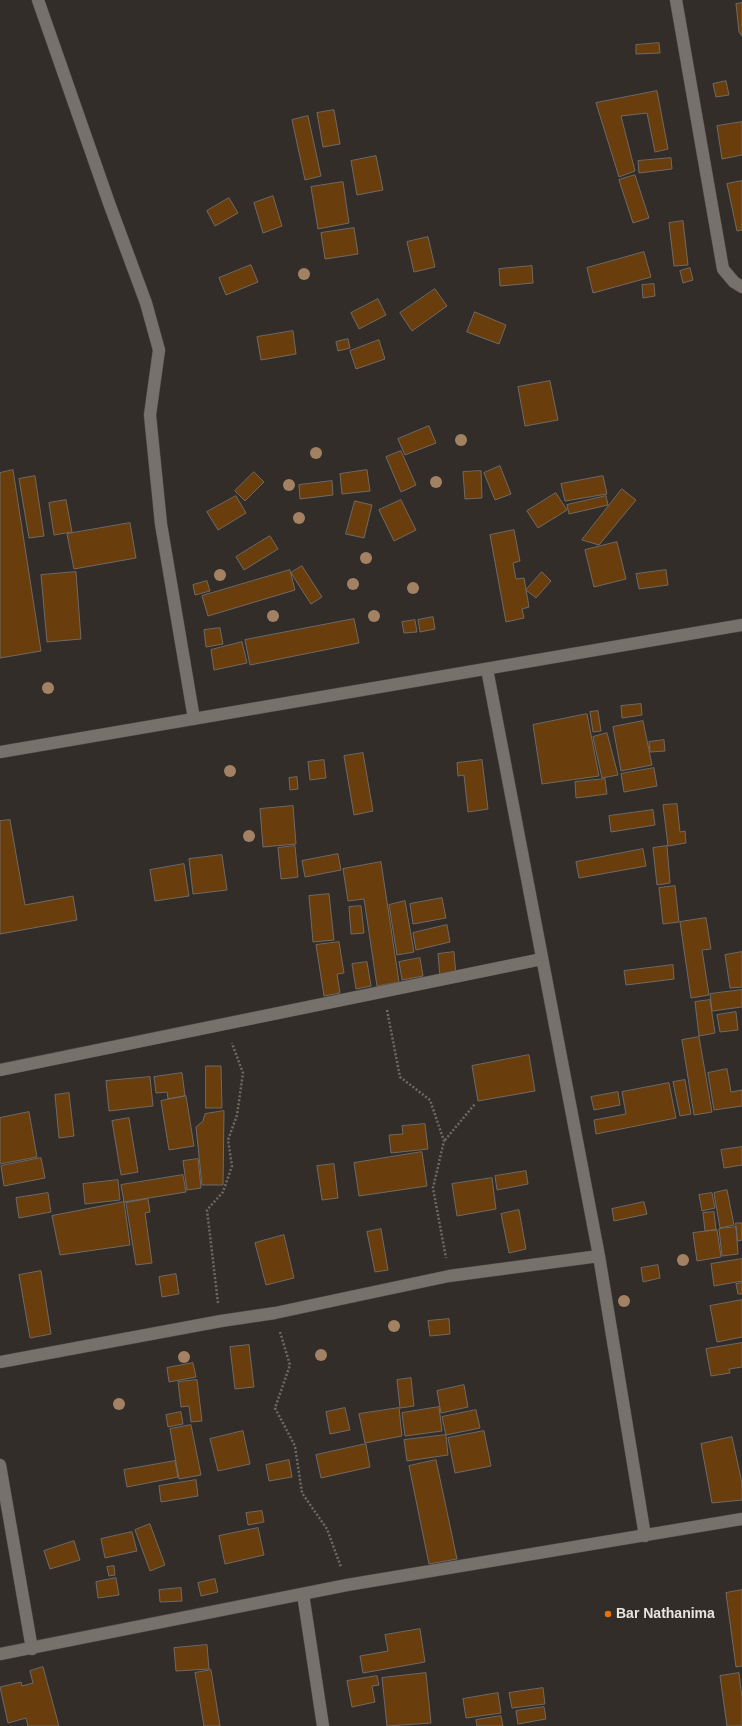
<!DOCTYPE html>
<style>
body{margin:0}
canvas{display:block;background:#322d28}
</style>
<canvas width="742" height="1726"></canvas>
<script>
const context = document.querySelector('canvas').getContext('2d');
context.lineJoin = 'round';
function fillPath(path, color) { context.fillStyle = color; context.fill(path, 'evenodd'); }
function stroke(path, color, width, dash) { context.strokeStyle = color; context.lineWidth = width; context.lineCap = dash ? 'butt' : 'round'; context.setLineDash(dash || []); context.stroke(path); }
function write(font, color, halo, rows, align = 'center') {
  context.font = font + ' Helvetica,sans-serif'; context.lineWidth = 4; context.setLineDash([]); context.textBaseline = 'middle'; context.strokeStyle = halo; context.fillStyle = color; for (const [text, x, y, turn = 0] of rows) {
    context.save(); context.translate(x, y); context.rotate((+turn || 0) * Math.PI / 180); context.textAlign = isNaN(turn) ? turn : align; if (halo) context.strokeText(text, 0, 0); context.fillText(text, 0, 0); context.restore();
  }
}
const building = new Path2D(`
 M742,3V36L739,32L736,4Z
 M659,43L660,53L636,54V45Z
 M726,81L729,95L716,97L713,84Z
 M657,91L668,149L655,152L647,113L621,116L635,171L619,177L596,103Z
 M334,110L340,144L323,147L317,113Z
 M308,116L321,176L305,180L292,120Z
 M742,122V155L722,159L717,126Z
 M376,156L383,190L357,195L351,161Z
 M671,158L672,169L639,173L638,161Z
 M635,175L649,218L633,223L619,180Z
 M742,181V230L737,231L727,184Z
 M343,182L349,223L318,229L311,187Z
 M273,196L282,226L263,233L254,203Z
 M229,198L238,213L215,226L207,211Z
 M683,221L688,265L674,266L669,223Z
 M354,228L358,254L325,259L321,233Z
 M428,237L435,267L414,272L407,242Z
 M644,252L651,277L593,293L587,268Z
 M251,265L258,282L226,295L219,278Z
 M532,266L533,283L500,286L499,269Z
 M690,268L693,280L683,283L680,271Z
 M654,284L655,296L643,298L642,285Z
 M435,289L447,306L412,331L400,313Z
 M378,299L386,315L359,329L351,313Z
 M475,312L506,325L499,344L467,332Z
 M293,331L296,354L261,360L257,337Z
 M348,339L350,348L338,351L336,342Z
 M379,340L385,359L356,369L350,351Z
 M550,381L558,420L525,426L518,387Z
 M429,426L436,443L405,455L398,439Z
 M401,451L416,485L401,492L386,457Z
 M500,466L511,494L495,500L484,473Z
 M13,470L41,651L0,658V473Z
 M367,470L370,491L342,494L340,474Z
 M481,471L482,498L465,499L463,472Z
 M254,472L264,482L245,501L235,491Z
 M35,476L44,536L29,538L19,479Z
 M603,476L607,494L565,501L561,484Z
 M332,481L333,495L300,499L299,485Z
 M622,489L636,500L599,545L582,540Z
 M556,493L567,510L538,528L527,511Z
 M236,496L246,513L218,530L207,512Z
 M606,496L608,505L569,514L567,505Z
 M66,500L72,532L54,535L49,503Z
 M401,500L416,530L394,541L379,510Z
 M355,501L372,505L364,538L346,534Z
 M130,523L136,558L74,569L67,534Z
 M514,530L520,561L513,563L516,579L524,578L529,607L522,609L524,618L506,622L490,535Z
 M270,536L278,549L244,570L236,557Z
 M617,542L626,579L594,587L585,550Z
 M302,566L322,597L311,604L291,573Z
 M290,570L295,590L208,616L202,596Z
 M666,570L668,585L639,589L636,574Z
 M76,572L81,639L47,642L41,575Z
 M542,572L551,581L536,598L526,590Z
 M207,581L210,591L195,595L193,585Z
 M433,617L435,629L420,632L418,620Z
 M354,619L359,643L250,665L245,640Z
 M415,620L417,632L404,633L402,622Z
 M220,628L223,644L206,647L204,630Z
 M242,642L247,663L214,670L211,650Z
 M641,704L642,715L622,718L621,706Z
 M598,711L601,731L593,732L590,712Z
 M587,714L599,776L542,784L533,725Z
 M643,721L652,765L621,771L613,727Z
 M607,733L618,775L602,778L593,737Z
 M664,740L665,751L650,752L649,742Z
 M363,753L373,811L354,815L344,756Z
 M324,760L326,778L310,780L308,762Z
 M482,760L488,809L468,812L464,775L458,776L457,763Z
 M654,768L657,786L624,792L621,774Z
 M297,777L298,789L290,790L289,778Z
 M605,779L607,794L576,798L575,782Z
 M677,804L680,832L685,831L686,843L668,846L663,805Z
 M293,806L296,844L263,847L260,809Z
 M653,810L655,825L611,832L609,816Z
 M10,820L25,905L73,896L77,920L0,934V821Z
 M295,846L298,877L281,879L278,848Z
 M667,846L670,883L657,885L653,848Z
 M643,849L646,866L579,878L576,862Z
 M338,854L341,870L305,877L302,861Z
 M222,855L227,890L193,894L189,859Z
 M381,862L399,982L377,986L364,899L348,901L343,869Z
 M184,864L189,896L155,901L150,870Z
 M675,886L679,922L663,924L659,888Z
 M329,894L334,940L313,942L309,896Z
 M442,898L446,918L413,924L410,904Z
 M405,901L414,952L397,955L389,905Z
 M361,906L364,933L351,934L349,907Z
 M706,918L711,949L702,950L709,995L691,998L680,922Z
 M447,925L450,942L416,950L413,933Z
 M339,942L344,973L337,974L340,993L324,996L316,945Z
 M454,952L456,975L440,977L438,954Z
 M742,952V987L730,988L725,955Z
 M420,958L423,976L402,980L399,962Z
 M367,962L371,986L356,989L352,964Z
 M673,965L674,979L626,985L624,971Z
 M742,990V1007L712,1011L710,994Z
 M710,1000L715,1033L699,1036L695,1002Z
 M736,1012L738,1030L720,1032L717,1015Z
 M699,1037L712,1112L694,1115L682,1040Z
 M529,1055L535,1091L478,1101L472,1066Z
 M206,1066H221L222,1108H206Z
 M727,1069L731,1092L742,1090V1106L714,1110L708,1073Z
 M182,1073L185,1096L168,1099L167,1092L156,1093L154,1077Z
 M150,1077L153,1106L109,1111L106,1081Z
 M685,1080L691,1114L680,1116L673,1082Z
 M669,1083L676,1118L596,1134L594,1120L626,1114L622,1092Z
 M618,1092L620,1105L594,1110L591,1097Z
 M69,1093L74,1136L59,1138L55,1095Z
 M186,1096L194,1146L169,1150L161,1101Z
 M224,1111L223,1185H202L196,1127L203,1121L205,1114Z
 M29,1112L37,1157L0,1164V1118Z
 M129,1118L138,1172L121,1175L112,1121Z
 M425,1124L428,1149L391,1153L389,1135L403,1134L402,1126Z
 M742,1147V1165L724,1168L721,1150Z
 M422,1152L427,1186L359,1196L354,1163Z
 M41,1158L45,1178L4,1186L1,1166Z
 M198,1159L201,1188L187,1190L183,1161Z
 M334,1164L338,1198L322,1200L317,1166Z
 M526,1171L528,1184L497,1190L495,1176Z
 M183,1175L186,1192L124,1202L121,1185Z
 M492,1178L496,1209L457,1216L452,1184Z
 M118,1180L120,1200L85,1204L83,1184Z
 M727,1190L734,1225L720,1228L714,1193Z
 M48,1193L51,1212L19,1218L16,1198Z
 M712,1193L715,1208L702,1211L699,1195Z
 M148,1199L150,1212L145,1213L152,1263L136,1265L126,1203Z
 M124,1202L130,1245L60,1255L52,1216Z
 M644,1202L647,1214L614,1221L612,1209Z
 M519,1210L526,1249L509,1253L501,1214Z
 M714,1212L716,1230L705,1231L703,1213Z
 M736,1223H742V1240L738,1241Z
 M736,1227L738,1254L722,1256L719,1229Z
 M381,1229L388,1270L375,1272L367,1232Z
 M717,1230L721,1257L697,1261L693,1233Z
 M284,1235L294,1278L266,1285L255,1243Z
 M742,1259V1281L714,1286L711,1264Z
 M658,1265L660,1278L643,1282L641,1268Z
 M41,1271L51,1334L30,1338L19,1275Z
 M176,1274L179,1294L162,1297L159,1277Z
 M742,1283V1294H738L736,1284Z
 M742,1300V1337L717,1342L710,1306Z
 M449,1319L450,1334L430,1336L428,1321Z
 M742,1343V1367L729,1369L730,1373L711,1376L706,1349Z
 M249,1345L254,1387L235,1389L230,1347Z
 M193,1363L196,1377L169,1382L167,1368Z
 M411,1378L414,1406L400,1408L397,1380Z
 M197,1380L202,1421L191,1422L189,1406L181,1407L178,1382Z
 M464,1385L468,1407L441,1413L437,1391Z
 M439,1407L442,1431L405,1436L402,1413Z
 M345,1408L350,1430L330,1434L326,1412Z
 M399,1408L402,1436L365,1443L359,1414Z
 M476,1410L480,1428L446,1435L442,1417Z
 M181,1412L183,1424L168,1427L166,1415Z
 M191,1425L201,1475L179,1479L170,1429Z
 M243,1431L250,1464L218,1471L210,1439Z
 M484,1431L491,1466L455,1473L448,1438Z
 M446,1435L448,1455L407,1461L404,1440Z
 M732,1437L742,1483V1500L712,1503L701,1444Z
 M366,1444L370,1467L321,1478L316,1455Z
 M289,1460L292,1477L269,1481L266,1465Z
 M436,1460L457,1559L429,1564L409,1466Z
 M175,1461L178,1477L127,1487L124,1470Z
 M196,1480L198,1496L161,1502L159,1486Z
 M262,1511L264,1522L248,1525L246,1513Z
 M150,1524L165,1565L150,1571L135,1530Z
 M258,1528L264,1555L225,1564L219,1536Z
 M132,1532L137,1551L105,1558L101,1539Z
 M74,1541L80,1560L50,1569L44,1551Z
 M114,1566L115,1575L109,1576L107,1567Z
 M116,1578L119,1595L98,1598L96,1582Z
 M215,1579L218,1592L201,1596L198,1583Z
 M181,1588L182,1601L160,1602L159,1590Z
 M742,1590V1666L736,1667L726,1593Z
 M420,1629L425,1662L363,1673L360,1656L388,1651L385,1635Z
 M207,1645L209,1669L176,1671L174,1648Z
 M43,1667L59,1726H28L26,1718L8,1723L0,1687L21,1682L22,1686L33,1683L30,1671Z
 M211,1670L220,1726H204L195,1673Z
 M426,1673L431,1723L387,1726L382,1678Z
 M739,1673L742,1697V1726H727L720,1676Z
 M377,1676L379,1685L372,1686L375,1702L352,1707L347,1681Z
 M543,1688L545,1704L512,1708L509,1693Z
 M498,1693L501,1713L466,1718L463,1699Z
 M544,1707L546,1719L518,1724L516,1711Z
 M501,1716L503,1726H477L476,1720Z`);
const path = new Path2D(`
 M387,1010L400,1077L430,1100L444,1141L433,1188L446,1258
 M445,1140L475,1104
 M218,1303L207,1210L223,1192L232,1166L228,1140L237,1115L243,1073L232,1043
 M280,1332L290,1365L275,1408L295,1446L302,1493L327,1529L341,1567`);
const minor = new Path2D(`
 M38,0L109,203L146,303L159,350L150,415L161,524L194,719
 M676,0L723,269L734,282L742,287
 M487,669L599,1256L645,1536
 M0,752L742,625
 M0,1070L542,959
 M0,1362L221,1321L275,1313L449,1276L599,1256
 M0,1465L32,1649
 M303,1594L323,1726
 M0,1654L347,1585L742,1519`);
const trees = [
 [304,274],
 [461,440],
 [316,453],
 [436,482],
 [289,485],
 [299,518],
 [366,558],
 [220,575],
 [353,584],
 [413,588],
 [273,616],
 [374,616],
 [48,688],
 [230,771],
 [249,836],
 [683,1260],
 [624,1301],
 [394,1326],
 [321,1355],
 [184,1357],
 [119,1404]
];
const markers = [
 [608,1614,4,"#e8710a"]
];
const poiNames = [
 ["Bar Nathanima",616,1614]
];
fillPath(building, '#6a3e0c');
stroke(building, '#6f6964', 1);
stroke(minor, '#504b47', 13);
stroke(path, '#6d6964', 2.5, [2, 2]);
stroke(minor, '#77716c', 12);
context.fillStyle = '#a38163';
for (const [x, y] of trees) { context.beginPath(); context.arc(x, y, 6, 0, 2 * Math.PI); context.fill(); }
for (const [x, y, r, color] of markers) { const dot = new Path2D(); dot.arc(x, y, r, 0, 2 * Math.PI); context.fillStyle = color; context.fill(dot); stroke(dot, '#322d28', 1.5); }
write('bold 14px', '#e8e4e1', '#322d28', poiNames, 'left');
</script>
